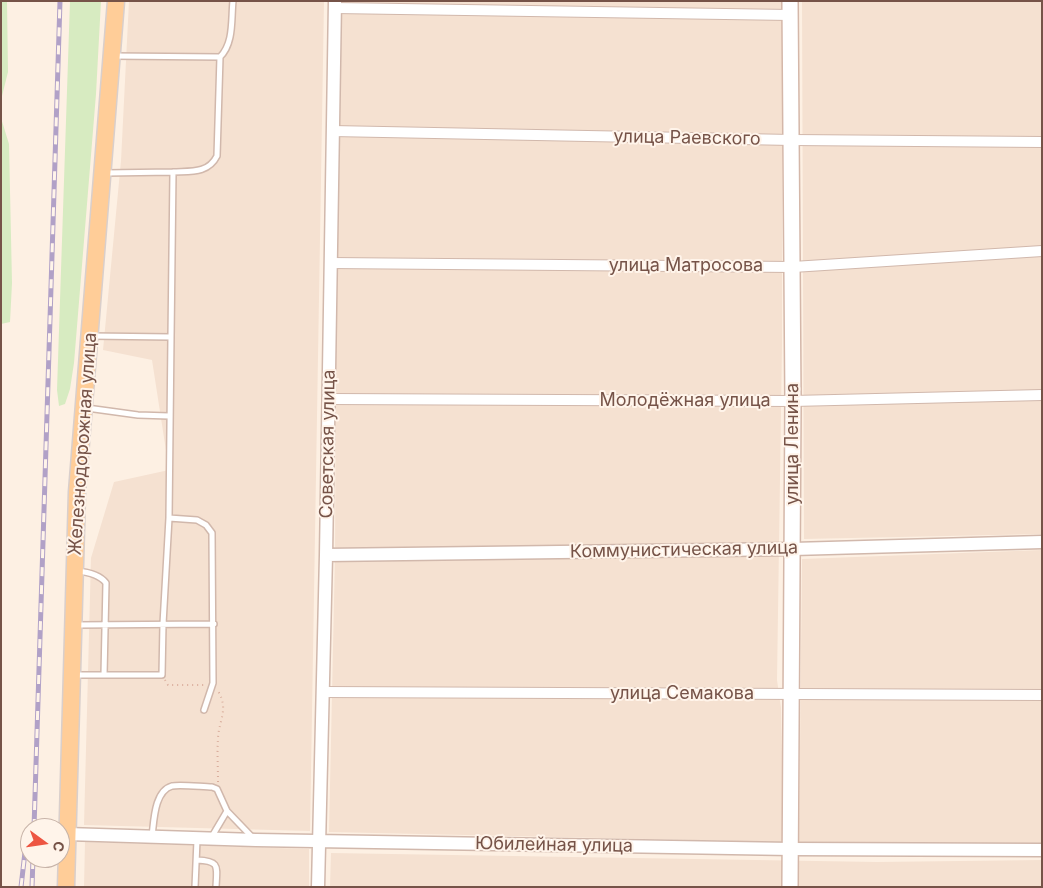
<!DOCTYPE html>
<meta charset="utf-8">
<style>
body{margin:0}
#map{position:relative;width:1043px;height:888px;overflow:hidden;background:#fdf0e3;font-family:Inter,sans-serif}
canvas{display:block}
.frame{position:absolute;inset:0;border:2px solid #765348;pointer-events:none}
.north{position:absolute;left:20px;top:818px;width:50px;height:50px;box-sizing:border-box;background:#fff4ea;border:1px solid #c8b4a9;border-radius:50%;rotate:104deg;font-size:14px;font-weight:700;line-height:20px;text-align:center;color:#765348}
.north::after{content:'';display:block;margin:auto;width:18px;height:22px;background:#ed5542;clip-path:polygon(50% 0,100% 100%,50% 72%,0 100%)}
</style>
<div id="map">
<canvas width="1043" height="888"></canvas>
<div class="frame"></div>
<div class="north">С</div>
</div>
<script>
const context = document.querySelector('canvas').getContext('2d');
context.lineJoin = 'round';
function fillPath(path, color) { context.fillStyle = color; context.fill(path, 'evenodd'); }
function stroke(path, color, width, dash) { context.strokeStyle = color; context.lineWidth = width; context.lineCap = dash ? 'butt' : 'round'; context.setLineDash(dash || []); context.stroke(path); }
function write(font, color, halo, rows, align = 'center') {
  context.font = font + ' Inter,sans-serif'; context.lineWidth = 4; context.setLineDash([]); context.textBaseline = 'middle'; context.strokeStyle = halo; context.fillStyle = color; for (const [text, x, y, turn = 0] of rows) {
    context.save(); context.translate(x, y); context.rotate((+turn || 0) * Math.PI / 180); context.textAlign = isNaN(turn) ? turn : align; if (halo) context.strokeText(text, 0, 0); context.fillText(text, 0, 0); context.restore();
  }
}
const residential = new Path2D(`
 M129,1H324L310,831L84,825L91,558L114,482L169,470L152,360L103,350L121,161Z
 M342,1H782V344L777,680L781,708L784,842L329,832L335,555L337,132Z
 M802,1H1042V534L804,539Z
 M1042,550V843L996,845L799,843L802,559Z
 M85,842L309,849V887H84Z
 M331,853L877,862L1042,860V887H330Z`);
const green = new Path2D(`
 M1,1H7L8,72L1,100Z
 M70,1H101L96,94L74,363L70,389L65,404L59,406L57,390Z
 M1,118L9,144L12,283L10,322L1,324Z`);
const path = new Path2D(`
 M165,680L168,685H205
 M218,782C218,767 217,752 218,738C219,720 229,709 218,691`);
const service = new Path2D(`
 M113,56L220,57L217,156C208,174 190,171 173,172
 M220,57C234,43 231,20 233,1
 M91,336L171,337L173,172L106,173
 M87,408L138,415L169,416
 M169,518L171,337
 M77,571C88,572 100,575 106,583L104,675
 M77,625L214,624
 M74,675H162L163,624L169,518L197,520L206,525L212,533L213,683L204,710
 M152,836C154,822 154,791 172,786C180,784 203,787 212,787L217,789L227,811L253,838
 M211,838L227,811
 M197,860C220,861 217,866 216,887
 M195,887L197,840`);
const minor = new Path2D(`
 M335,8L790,15
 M332,131L792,140L1042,142
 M330,263L793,267L1042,251
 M329,399L793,401L1042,395
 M323,692L1042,695`);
const tertiary = new Path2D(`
 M326,555L793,549L1042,542
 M67,834L256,840L791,849L1042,850
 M318,887L326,555L335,1`);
const secondary = new Path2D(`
 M790,1L793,401L790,887`);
const primary = new Path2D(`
 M66,887L77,492L116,1`);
const rail = new Path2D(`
 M34,828L60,1
 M21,887L25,852
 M32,887L33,858`);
const streetNames = [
 ["улица Раевского",687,138,1],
 ["улица Матросова",686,266],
 ["Молодёжная улица",685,401],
 ["Железнодорожная улица",83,444,-86],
 ["Советская улица",328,444,-89],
 ["улица Ленина",793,444,-90],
 ["Коммунистическая улица",684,550,-1],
 ["улица Семакова",682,694],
 ["Юбилейная улица",554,845,1]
];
fillPath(residential, '#f5e1d1');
fillPath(green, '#d7ebc1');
stroke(service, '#d1b8ac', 8);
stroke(minor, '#d1b8ac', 12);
stroke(tertiary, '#d1b8ac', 15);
stroke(secondary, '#d4b7a9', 18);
stroke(primary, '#d9cfcc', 19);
stroke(path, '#d9ad9c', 2, [1, 4]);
stroke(service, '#fff', 5);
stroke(minor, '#fff', 10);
stroke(tertiary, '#fff', 12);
stroke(secondary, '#fff', 15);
stroke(primary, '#ffcd98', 16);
stroke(rail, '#b1a1c7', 5);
stroke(rail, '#fff4ea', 3, [9]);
write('18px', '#765348', '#fff4ea', streetNames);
</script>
